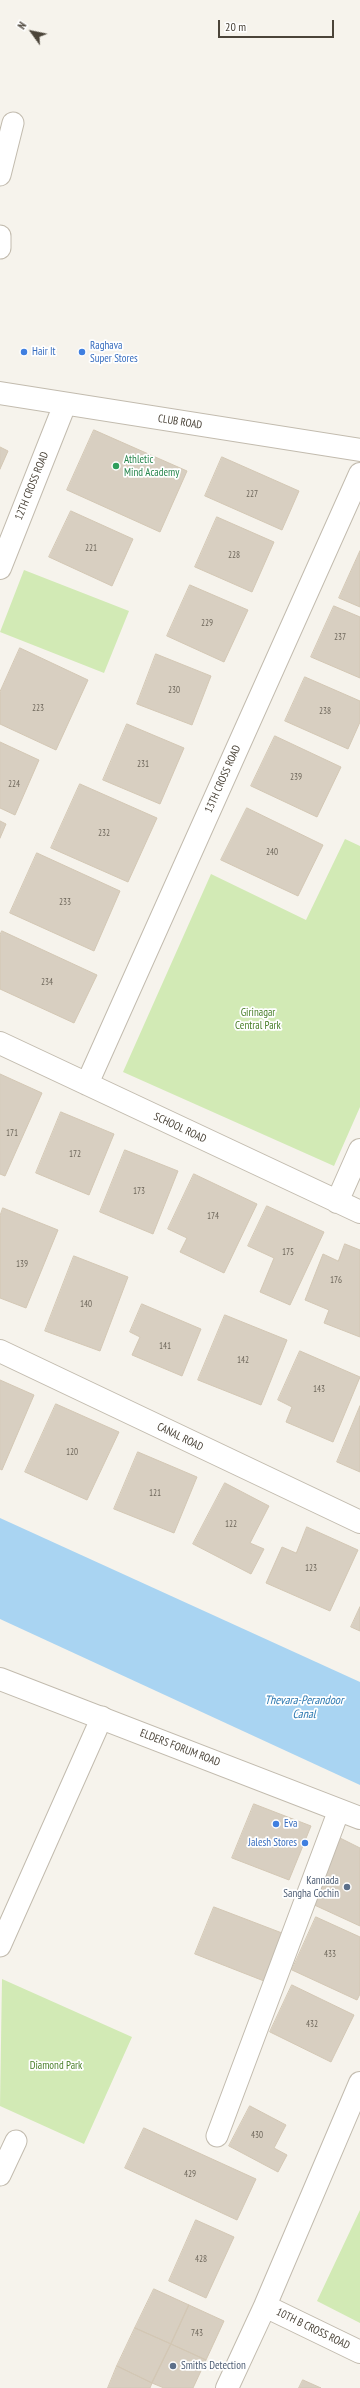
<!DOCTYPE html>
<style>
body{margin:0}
#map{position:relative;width:360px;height:2388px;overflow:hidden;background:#f6f3ec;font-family:"PT Sans Narrow",sans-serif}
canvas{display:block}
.north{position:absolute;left:12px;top:12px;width:40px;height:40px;-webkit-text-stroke:3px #fff;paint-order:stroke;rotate:303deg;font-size:11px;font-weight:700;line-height:16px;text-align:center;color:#4b4439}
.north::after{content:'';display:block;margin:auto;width:14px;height:18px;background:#4b4439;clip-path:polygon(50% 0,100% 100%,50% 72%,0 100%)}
.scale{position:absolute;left:218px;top:20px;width:116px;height:18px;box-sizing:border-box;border:2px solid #4b4439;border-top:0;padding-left:5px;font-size:12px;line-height:14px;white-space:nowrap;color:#4b4439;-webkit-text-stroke:3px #fff;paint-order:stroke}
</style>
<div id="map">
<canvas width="360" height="2388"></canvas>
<div class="north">N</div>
<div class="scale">20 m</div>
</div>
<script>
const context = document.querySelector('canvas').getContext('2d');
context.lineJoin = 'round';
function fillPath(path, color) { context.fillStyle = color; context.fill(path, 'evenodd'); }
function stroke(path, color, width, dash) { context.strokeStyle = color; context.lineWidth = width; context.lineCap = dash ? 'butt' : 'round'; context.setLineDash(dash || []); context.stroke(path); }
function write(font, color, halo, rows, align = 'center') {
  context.font = font + ' "PT Sans Narrow",sans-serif'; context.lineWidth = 3.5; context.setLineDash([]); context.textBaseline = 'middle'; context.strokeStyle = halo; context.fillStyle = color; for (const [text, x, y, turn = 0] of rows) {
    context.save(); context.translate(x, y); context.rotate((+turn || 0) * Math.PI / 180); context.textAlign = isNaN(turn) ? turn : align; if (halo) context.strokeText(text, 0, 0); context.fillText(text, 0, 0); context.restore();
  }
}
const green = new Path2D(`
 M24,570L129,611L104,673L0,632Z
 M345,839L360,846V1107L334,1166L123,1072L211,874L306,920Z
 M2,1979L132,2037L84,2144L0,2106Z
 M360,2210V2323L317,2301Z`);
const water = new Path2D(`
 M0,1518L360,1682V1785L0,1619Z`);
const building = new Path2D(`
 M94,430L187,471L160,532L67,490Z
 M0,447L8,451L0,469Z
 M222,457L299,491L282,530L205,496Z
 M71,511L133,539L112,586L49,557Z
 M217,517L274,542L252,592L195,567Z
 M360,551V607L339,598Z
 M190,585L248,610L224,662L167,636Z
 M334,606L360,617V678L311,657Z
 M20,648L88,680L56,750L0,724V692Z
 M156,654L211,676L192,725L137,704Z
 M305,677L360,701V722L348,749L285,721Z
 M127,724L184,748L160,804L103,780Z
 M275,736L341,767L317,817L251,786Z
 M0,742L39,760L15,815L0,808Z
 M80,784L157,818L128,882L51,848Z
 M247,808L323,845L298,896L221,860Z
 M0,821L6,824L0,838Z
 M37,853L120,891L94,951L10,913Z
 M2,931L97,975L74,1023L0,989V935Z
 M0,1074L42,1093L5,1176L0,1174Z
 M61,1112L114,1134L89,1195L36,1173Z
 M125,1150L178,1171L153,1234L100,1212Z
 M194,1174L257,1204L224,1273L180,1252L187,1238L168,1229Z
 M267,1206L324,1232L290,1305L260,1292L274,1258L248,1246Z
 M3,1208L58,1230L26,1308L0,1298V1216Z
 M345,1244L360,1250V1337L324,1323L329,1310L305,1300L323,1254L338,1261Z
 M74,1256L128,1277L100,1351L45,1331Z
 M142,1304L201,1329L182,1376L132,1355L140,1337L130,1332Z
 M225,1315L287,1340L261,1405L198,1380Z
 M300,1351L360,1377L333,1442L286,1422L292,1407L278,1400Z
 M0,1380L34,1395L2,1470L0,1469Z
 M56,1404L119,1432L87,1500L25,1472Z
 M360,1406V1472L337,1462Z
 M138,1452L197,1477L174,1533L114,1509Z
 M225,1483L269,1506L250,1543L264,1549L251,1574L193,1544Z
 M307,1527L358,1550L330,1611L266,1583L282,1547L296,1553Z
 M360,1607V1631L351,1627Z
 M254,1804L311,1826L289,1880L232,1858Z
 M340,1838L360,1848V1926L310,1903Z
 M214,1907L282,1933L264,1981L195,1954Z
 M316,1917L360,1937V1994L357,2000L292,1970Z
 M292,1985L354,2015L331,2062L270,2032Z
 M250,2106L286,2125L274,2148L287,2155L278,2172L229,2146Z
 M144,2128L256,2179L237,2220L125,2168Z
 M196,2220L234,2237L206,2298L169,2281Z
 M154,2289L189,2305L171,2344L135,2328Z
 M189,2305L224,2321L206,2360L171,2344Z
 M135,2328L171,2344L152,2383L117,2366Z
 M171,2344L206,2360L193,2388H164L152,2383Z
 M117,2366L152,2383L150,2388H108Z
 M303,2380L321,2388H299Z`);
const service = new Path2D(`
 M0,175L13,123
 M0,236V248
 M0,1946L102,1717
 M217,2136L339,1810
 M0,2175L16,2141`);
const minor = new Path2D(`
 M0,393L360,450
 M0,568L65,404
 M0,1043L360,1212
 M87,1084L360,474
 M337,1202L360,1150
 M0,1351L360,1522
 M0,1679L360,1818
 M265,2306L360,2352
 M227,2388L265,2306L360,2083`);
const markers = [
 [24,352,4,"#3f7fe0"],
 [82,352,4,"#3f7fe0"],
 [116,466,4,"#2e9e5b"],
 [276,1824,4,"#3f7fe0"],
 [305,1843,4,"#3f7fe0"],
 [347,1887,4,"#5c6f8a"],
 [173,2366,4,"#5c6f8a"]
];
const numberNames = [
 ["227",252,494],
 ["221",91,548],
 ["228",234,555],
 ["229",207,623],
 ["237",340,637],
 ["230",174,690],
 ["223",38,708],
 ["238",325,711],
 ["231",143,764],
 ["239",296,777],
 ["224",14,784],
 ["232",104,833],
 ["240",272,852],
 ["233",65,902],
 ["234",47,982],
 ["171",12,1133],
 ["172",75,1154],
 ["173",139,1191],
 ["174",213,1216],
 ["175",288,1252],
 ["139",22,1264],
 ["176",336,1280],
 ["140",86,1304],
 ["141",165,1346],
 ["142",243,1360],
 ["143",319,1389],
 ["120",72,1452],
 ["121",155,1493],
 ["122",231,1524],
 ["123",311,1568],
 ["433",330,1954],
 ["432",312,2024],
 ["430",257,2135],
 ["429",190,2174],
 ["428",201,2259],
 ["743",197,2333]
];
const shopNames = [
 ["Raghava",90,346],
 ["Super Stores",90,359],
 ["Hair It",32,352],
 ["Eva",284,1824],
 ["Jalesh Stores",297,1843,"right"]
];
const streetNames = [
 ["CLUB ROAD",180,422,9],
 ["12TH CROSS ROAD",32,486,-68],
 ["13TH CROSS ROAD",223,779,-66],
 ["SCHOOL ROAD",180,1128,25],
 ["CANAL ROAD",180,1437,26],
 ["ELDERS FORUM ROAD",180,1748,21],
 ["10TH B CROSS ROAD",313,2329,26]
];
const leisureNames = [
 ["Athletic",124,460],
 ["Mind Academy",124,473]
];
const parkNames = [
 ["Girinagar",258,1013],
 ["Central Park",258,1026],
 ["Diamond Park",56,2066]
];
const serviceNames = [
 ["Kannada",339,1881],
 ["Sangha Cochin",339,1894],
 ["Smiths Detection",181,2366,"left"]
];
const waterNames = [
 ["Thevara-Perandoor",304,1701],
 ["Canal",304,1715]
];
fillPath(green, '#d2eab5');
fillPath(water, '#a9d4f2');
fillPath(building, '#d8cfc1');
stroke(building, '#d3c7b4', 1);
stroke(service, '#c2bbae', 23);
stroke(minor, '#c2bbae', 24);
stroke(service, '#fff', 21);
stroke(minor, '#fff', 22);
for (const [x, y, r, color] of markers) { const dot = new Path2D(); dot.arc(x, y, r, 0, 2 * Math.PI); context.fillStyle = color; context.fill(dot); stroke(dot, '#fff', 1.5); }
write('9px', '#6e675b', null, numberNames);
write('11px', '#366cbe', '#fff', shopNames, 'left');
write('11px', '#4b4439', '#fff', streetNames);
write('11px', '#27864d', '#fff', leisureNames, 'left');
write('11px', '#4a7f2a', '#fff', parkNames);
write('11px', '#4e5e75', '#fff', serviceNames, 'right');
write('italic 12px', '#2e7ab2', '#fff', waterNames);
</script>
